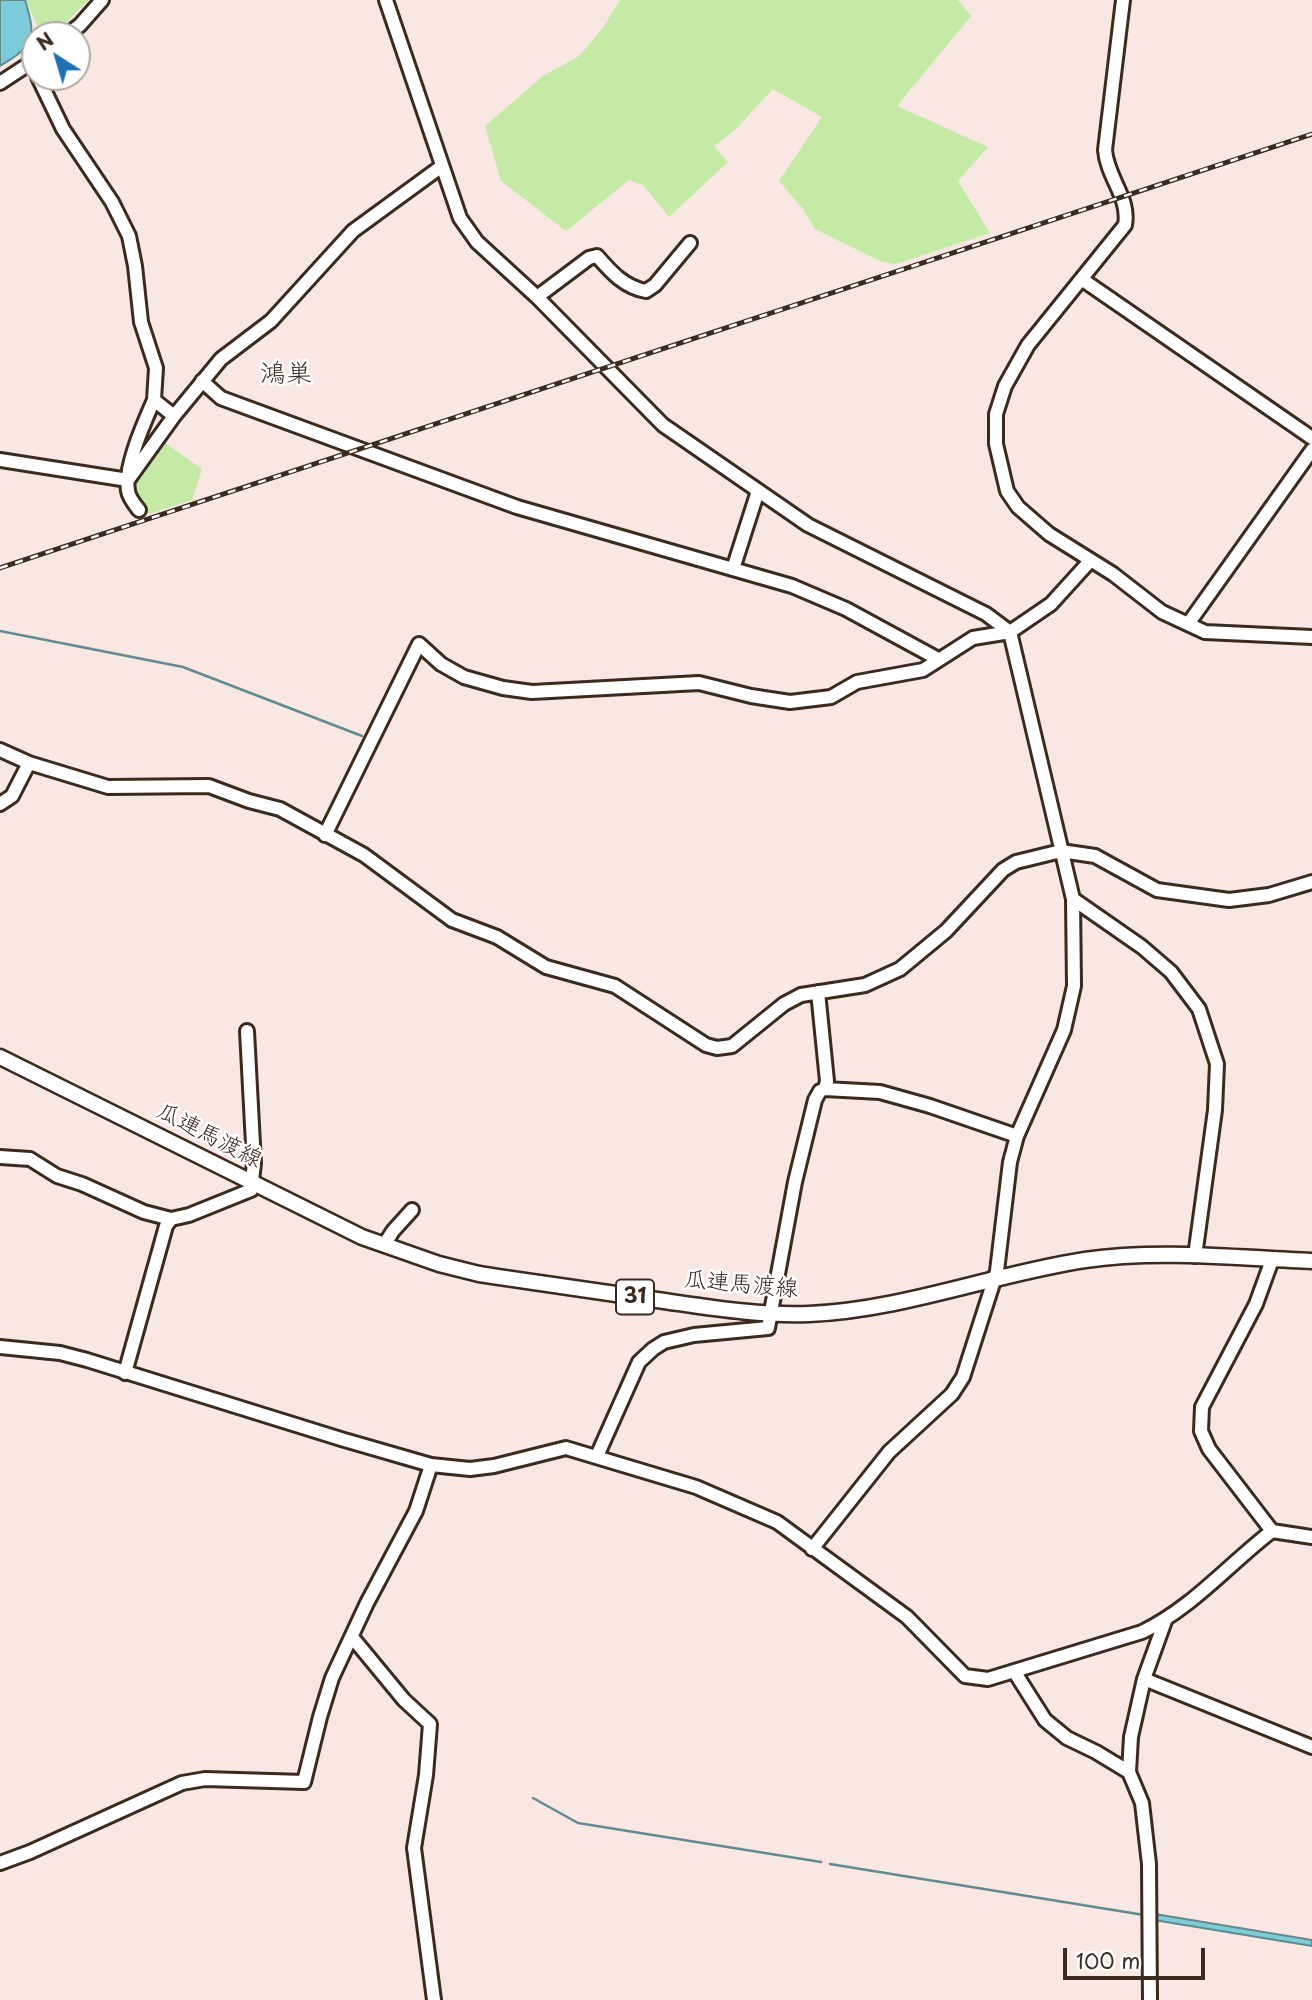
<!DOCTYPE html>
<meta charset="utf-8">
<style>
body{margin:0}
#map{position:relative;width:1312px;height:2000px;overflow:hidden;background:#f8e7e3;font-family:"Playpen Sans",sans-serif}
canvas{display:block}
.north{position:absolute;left:21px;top:21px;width:70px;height:70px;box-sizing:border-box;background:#fff;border:2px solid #b1aaa5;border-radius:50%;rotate:323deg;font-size:19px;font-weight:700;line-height:28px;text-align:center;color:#3b2a1e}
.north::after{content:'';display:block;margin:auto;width:24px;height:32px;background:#1f6fb2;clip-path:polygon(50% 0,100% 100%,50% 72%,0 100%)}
.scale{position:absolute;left:1063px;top:1948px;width:142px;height:32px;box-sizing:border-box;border:4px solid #3b2a1e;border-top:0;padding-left:9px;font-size:21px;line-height:24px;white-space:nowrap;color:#3b2a1e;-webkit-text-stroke:5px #fff;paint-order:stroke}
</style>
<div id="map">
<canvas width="1312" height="2000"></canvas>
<div class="north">N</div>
<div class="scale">100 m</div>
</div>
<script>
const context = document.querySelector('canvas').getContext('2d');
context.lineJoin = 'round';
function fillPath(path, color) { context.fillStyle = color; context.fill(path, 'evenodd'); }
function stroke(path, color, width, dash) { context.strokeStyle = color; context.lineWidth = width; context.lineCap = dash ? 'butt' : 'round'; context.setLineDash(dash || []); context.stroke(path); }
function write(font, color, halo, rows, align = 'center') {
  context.font = font + ' "Playpen Sans","Klee One",sans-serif'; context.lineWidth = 5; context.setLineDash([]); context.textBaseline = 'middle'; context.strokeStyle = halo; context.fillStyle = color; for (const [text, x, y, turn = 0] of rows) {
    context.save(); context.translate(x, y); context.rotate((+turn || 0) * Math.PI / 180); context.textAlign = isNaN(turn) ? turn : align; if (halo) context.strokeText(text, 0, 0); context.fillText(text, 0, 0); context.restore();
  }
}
const green = new Path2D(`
 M26,0H88L57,32L38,28Z
 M620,0H958L971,16L897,106L988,147L958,181L990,233L896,264L882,262L815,229L803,209L779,181L822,117L773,89L734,131L714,146L728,162L669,217L643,185L629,180L566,231L501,181L485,126L543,76L579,56L602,29Z
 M165,443L202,469L192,500L149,514L132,489Z`);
const water = new Path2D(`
 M0,0H25C37,38 34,46 0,66Z
 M1155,1914L1312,1940V1946L1154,1920Z`);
const stream = new Path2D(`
 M0,631L183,667L362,736
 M533,1798L578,1823L821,1862
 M830,1864L1144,1915`);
const minor = new Path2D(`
 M386,0L460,218L477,242L537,297L663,425L808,525L986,614L1010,632L1073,899L1074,986L1064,1030L1017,1136L1010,1162L997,1271L963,1377L952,1394L889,1452L812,1549
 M1123,0L1105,150C1107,178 1130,197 1125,225L1028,345L1005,386L996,414V444L1007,491L1018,507L1049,534L1113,574L1162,612L1205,632L1312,637
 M67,35L80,25L102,0
 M38,77L63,129L112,202L129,236L135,266L141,322L156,368L154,400L174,416
 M0,83L35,60
 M1083,280L1312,438
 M537,297L589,258L597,256C611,272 624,287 646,291L655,285L690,243
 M202,381L221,398L517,507L792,586L846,609L938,659
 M0,460L128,480
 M128,480L174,416L221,359L271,321L353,231L442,166
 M139,510C135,505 129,498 128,491C124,467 144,423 154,400
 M733,569L758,491
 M1188,624L1312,450
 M0,750L29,763L108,787L209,786L249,801L280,809L364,855L452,920L497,937L546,967L615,986L706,1045L717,1048L732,1046L784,1004L801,995L865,985L900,969L946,931L1003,870L1016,862L1061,851L1095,856L1157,890L1229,900L1269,895L1312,882
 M0,804L12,796L29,763
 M325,835L419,644L441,664L464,677L503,688L532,692L699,683L751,696L790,702L831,697L857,682L923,670L973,638L1010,632L1051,604L1090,561
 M1073,899L1142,947L1171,972L1199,1009L1217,1064L1215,1110L1195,1256
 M818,992L827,1081L825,1089
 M0,1157L30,1159L57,1176L82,1184L144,1212L171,1219L189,1215L251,1190L254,1163L247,1031
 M384,1245L393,1231L412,1210
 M1272,1260L1256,1304L1202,1407L1201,1431L1209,1449L1272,1531
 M0,1347L60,1353L87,1360L341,1439L431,1465L470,1469L494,1466L566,1448L696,1487L777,1522L907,1617L965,1676L988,1679L1142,1632C1192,1608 1228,1565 1272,1531L1312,1537
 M125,1373L166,1226L171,1219
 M597,1456L639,1362L653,1349L664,1342L694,1335L768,1328L795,1182L815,1100L820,1091L825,1089L880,1092L930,1106L1017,1136
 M352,1637L404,1700L430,1724L426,1775L414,1848L434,2000
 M1014,1671L1045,1720L1067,1738L1096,1752L1129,1772
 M1144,1679L1312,1747
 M0,1863L30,1852L182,1783L205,1779L304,1782L320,1717L332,1678L367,1603L416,1511L431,1465
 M1150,2000L1149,1864L1142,1803L1129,1772L1131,1737L1144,1679L1165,1621`);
const major = new Path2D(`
 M0,1057L362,1237L439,1264L479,1274C538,1283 597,1291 657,1300C707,1307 758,1316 809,1314C903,1310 993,1274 1085,1260C1159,1249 1237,1258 1312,1261`);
const rail = new Path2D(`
 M0,568L1312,134`);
const shields = [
 [635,1297,38]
];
const shieldNames = [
 ["31",635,1297]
];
const streetNames = [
 ["瓜連馬渡線",209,1136,27],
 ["瓜連馬渡線",741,1285,5]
];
const quarterNames = [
 ["鴻巣",286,375]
];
fillPath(green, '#c4eaa5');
fillPath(water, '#7dcbd9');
stroke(water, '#638b8e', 2);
stroke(stream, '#638b8e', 2.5);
stroke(minor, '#3b2a1e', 18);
stroke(major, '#3b2a1e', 19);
stroke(minor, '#fff', 12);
stroke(major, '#fff', 14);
stroke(rail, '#3b2a1e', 5);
stroke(rail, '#fff', 2.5, [8]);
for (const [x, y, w] of shields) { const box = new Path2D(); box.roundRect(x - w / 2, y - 17.5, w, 35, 5); context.fillStyle = '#fff'; context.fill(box); stroke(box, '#3b2a1e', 2); }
write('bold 21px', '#3b2a1e', null, shieldNames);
write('23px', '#3b2a1e', '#fff', streetNames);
write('26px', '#3b2a1e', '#fff', quarterNames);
</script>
